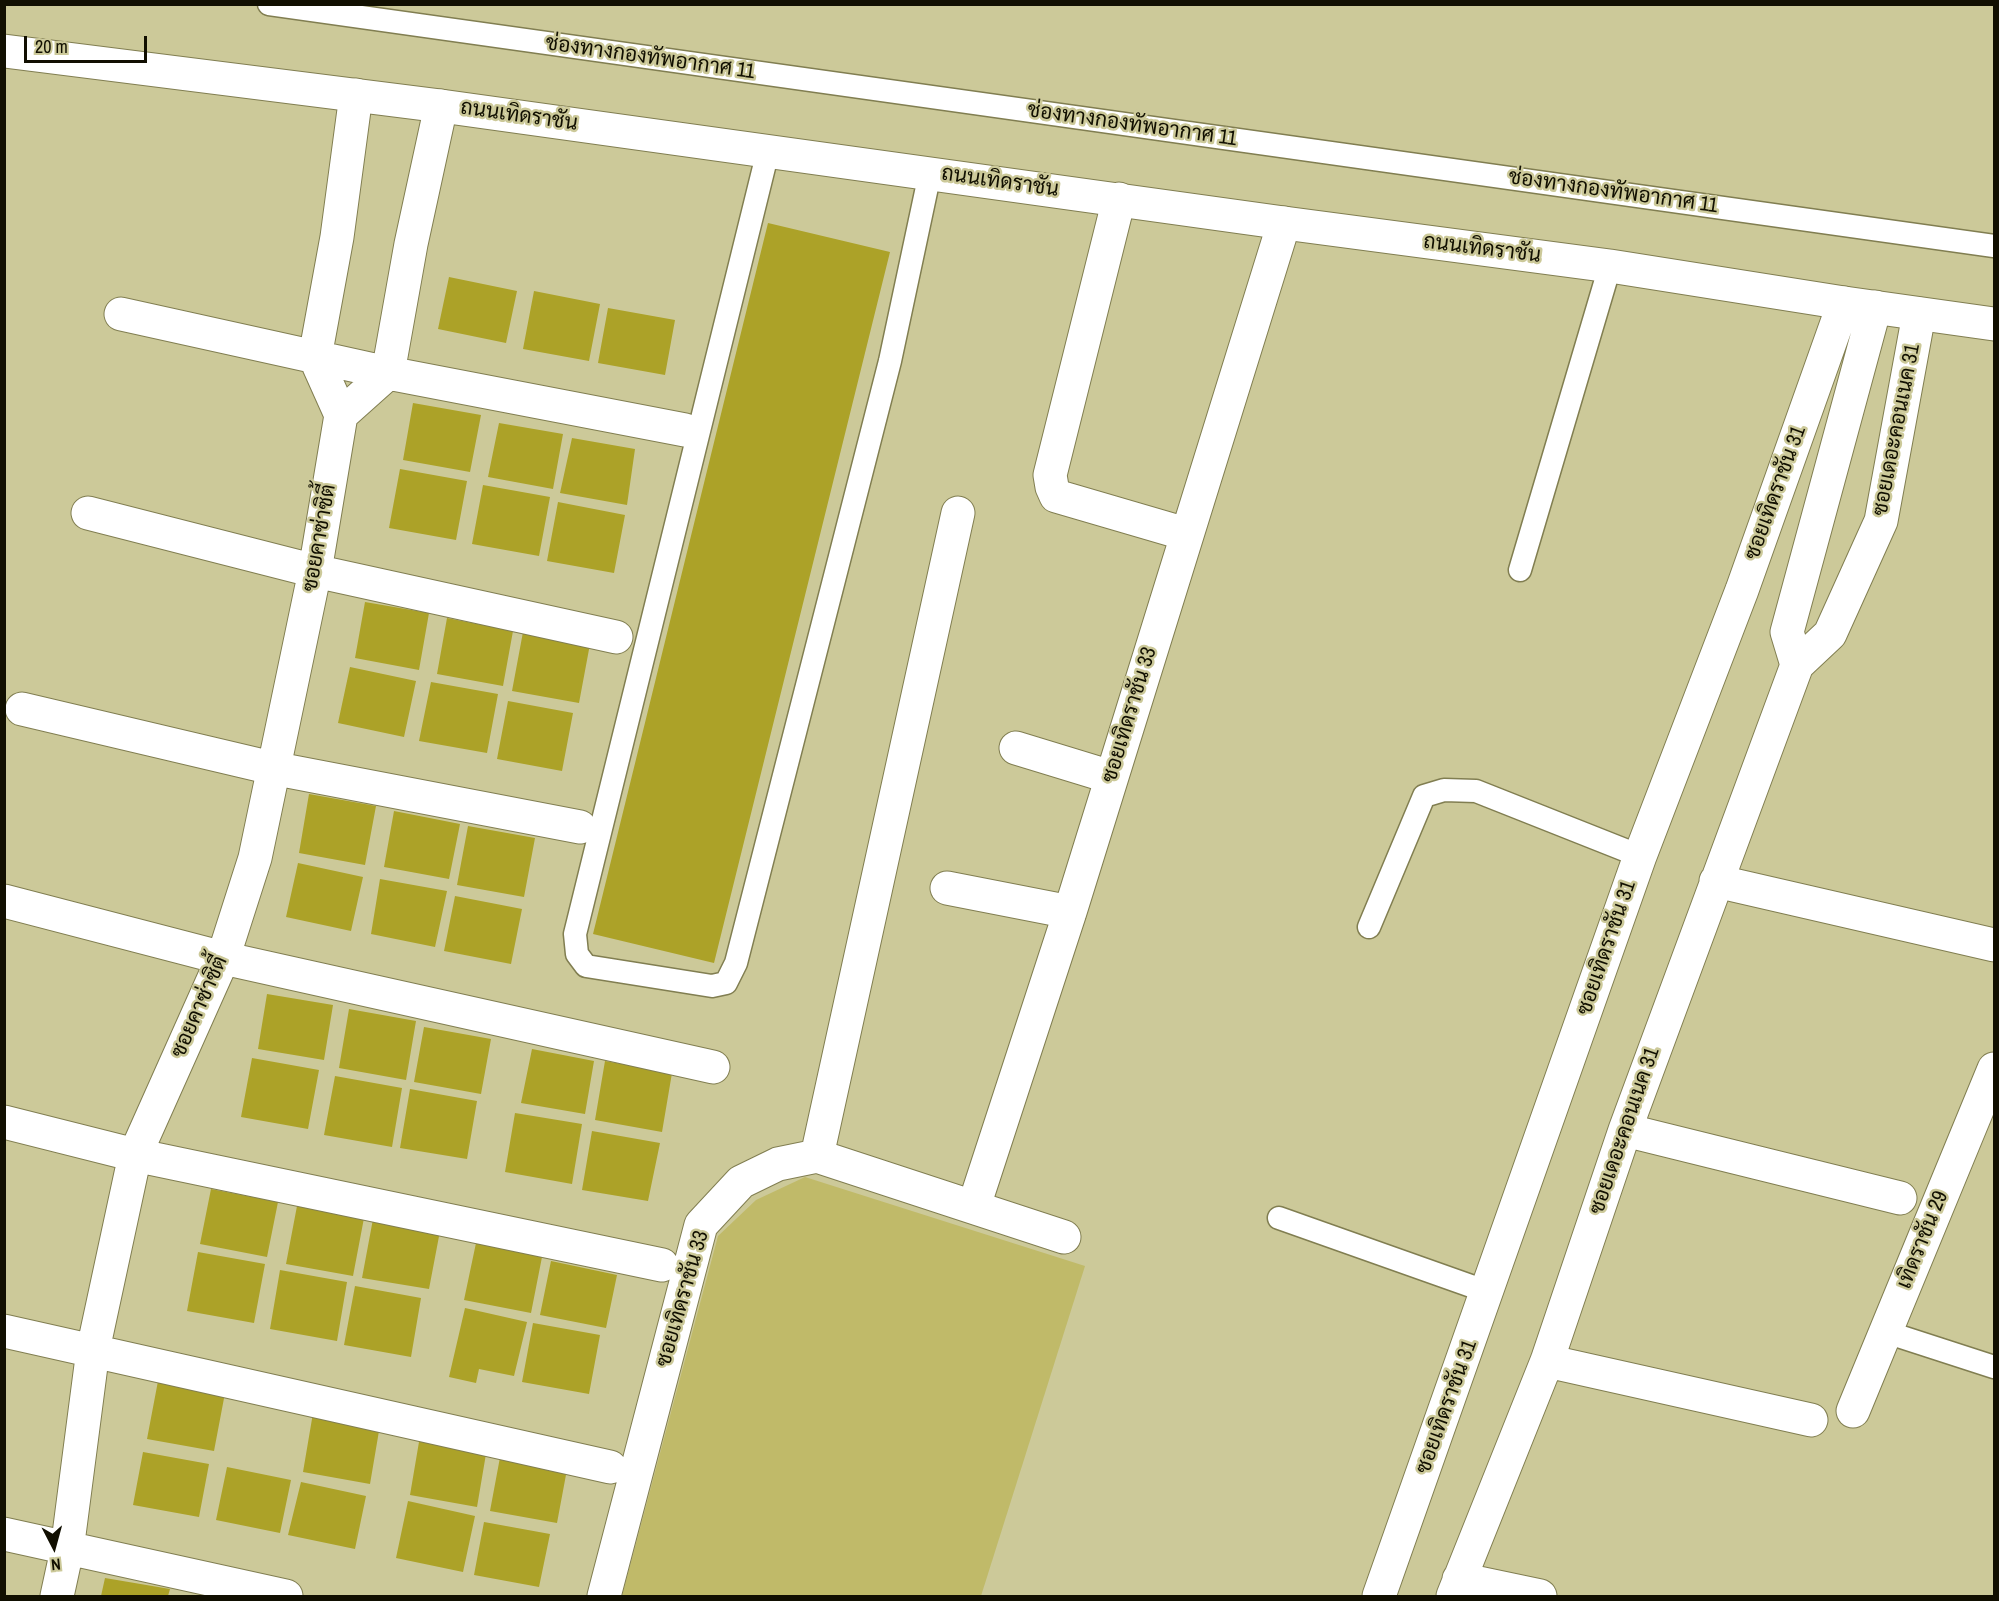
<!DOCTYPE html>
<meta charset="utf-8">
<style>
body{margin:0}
#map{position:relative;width:1999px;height:1601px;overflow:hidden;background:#ccc999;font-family:"Archivo Narrow",sans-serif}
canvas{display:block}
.frame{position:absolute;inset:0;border:6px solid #110f01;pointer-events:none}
.north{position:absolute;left:24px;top:1517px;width:60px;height:60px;-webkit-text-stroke:4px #ccc999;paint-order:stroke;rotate:174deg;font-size:16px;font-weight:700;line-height:24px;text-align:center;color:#110f01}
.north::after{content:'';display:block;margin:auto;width:21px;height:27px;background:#110f01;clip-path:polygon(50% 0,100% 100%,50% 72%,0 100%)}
.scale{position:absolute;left:24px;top:36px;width:123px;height:27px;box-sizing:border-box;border:3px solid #110f01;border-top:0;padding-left:8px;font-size:18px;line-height:21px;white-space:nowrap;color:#110f01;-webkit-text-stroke:4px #ccc999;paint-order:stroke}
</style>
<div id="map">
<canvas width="1999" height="1601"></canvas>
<div class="frame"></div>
<div class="north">N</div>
<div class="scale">20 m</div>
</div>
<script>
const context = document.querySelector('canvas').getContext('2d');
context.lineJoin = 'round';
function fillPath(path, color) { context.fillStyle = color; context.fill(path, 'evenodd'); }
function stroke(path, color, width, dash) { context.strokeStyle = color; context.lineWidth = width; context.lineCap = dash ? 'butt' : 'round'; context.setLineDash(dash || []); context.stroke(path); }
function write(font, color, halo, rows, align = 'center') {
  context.font = font + ' "Archivo Narrow",Sarabun,sans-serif'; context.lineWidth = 5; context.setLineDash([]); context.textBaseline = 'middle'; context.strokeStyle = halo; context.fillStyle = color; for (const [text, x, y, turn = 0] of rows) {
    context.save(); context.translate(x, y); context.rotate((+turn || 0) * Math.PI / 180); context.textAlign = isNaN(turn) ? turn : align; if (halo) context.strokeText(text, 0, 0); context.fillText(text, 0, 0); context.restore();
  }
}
const green = new Path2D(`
 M805,1177L1085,1266L981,1596H622L718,1236L756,1200Z`);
const building = new Path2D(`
 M768,223L890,252L714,963L593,934Z
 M449,277L517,291L506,343L438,329Z
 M534,291L600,304L589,361L523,349Z
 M608,308L675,320L665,375L598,363Z
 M413,403L481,415L470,472L403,460Z
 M499,423L563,434L553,489L488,477Z
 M572,438L635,449L627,505L560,493Z
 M400,469L467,481L456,540L389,528Z
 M483,485L550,497L539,556L472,544Z
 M558,502L625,515L614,573L547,561Z
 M365,602L429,613L419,670L355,658Z
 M447,618L513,631L503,686L437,674Z
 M523,632L590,644L579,703L512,691Z
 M350,667L416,681L404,737L338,723Z
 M431,682L498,694L487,753L419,741Z
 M508,701L573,713L562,771L497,759Z
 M309,794L376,806L365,865L299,853Z
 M394,811L460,824L449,879L384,867Z
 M468,826L535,838L524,897L457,885Z
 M298,863L363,877L351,931L286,917Z
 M380,879L447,891L435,947L371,934Z
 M455,896L522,909L511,964L444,951Z
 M267,994L333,1005L324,1060L258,1049Z
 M349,1009L416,1021L406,1080L339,1068Z
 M424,1027L491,1039L481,1094L414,1082Z
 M532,1049L594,1061L585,1114L521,1103Z
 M252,1058L319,1070L308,1129L241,1117Z
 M605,1061L672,1073L662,1132L595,1120Z
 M335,1076L402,1088L392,1147L324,1135Z
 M410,1089L477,1101L467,1159L400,1148Z
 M515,1113L582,1124L572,1184L505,1172Z
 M592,1131L660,1143L648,1201L582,1190Z
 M211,1189L278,1202L267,1257L200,1244Z
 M297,1206L364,1218L353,1276L286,1264Z
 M373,1219L440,1231L429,1289L362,1278Z
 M476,1243L542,1257L531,1313L464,1300Z
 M198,1252L265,1264L254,1323L187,1311Z
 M551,1261L617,1275L606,1328L540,1315Z
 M280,1270L347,1282L337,1341L270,1329Z
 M355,1286L421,1298L411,1357L344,1345Z
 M465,1308L527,1322L514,1376L479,1369L476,1383L449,1377Z
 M533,1323L600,1335L589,1394L522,1382Z
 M158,1381L225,1393L214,1451L147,1439Z
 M313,1413L380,1425L370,1484L303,1472Z
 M420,1436L487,1448L477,1507L410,1495Z
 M143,1452L209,1464L199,1517L133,1505Z
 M501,1452L568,1464L557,1523L490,1511Z
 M227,1467L291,1480L280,1533L216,1520Z
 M301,1482L366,1496L355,1549L288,1535Z
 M408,1501L475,1516L463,1572L396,1558Z
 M484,1522L550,1534L539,1587L474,1575Z
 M105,1578L170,1589L168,1596H101Z`);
const lane = new Path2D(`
 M269,4L1994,246
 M768,151L575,934L577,954L586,966L712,986L726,983L736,963L890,361L930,173
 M1520,570L1610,266
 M1369,927L1424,796L1444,790L1476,791L1640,856
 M1279,1218L1488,1292
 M1886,1332L1994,1367`);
const street = new Path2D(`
 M1119,199L1050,475L1052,487L1056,496L1186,534
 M121,314L388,373L685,430
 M341,415L388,373L411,244L441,106
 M88,513L315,571L616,637
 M1797,665L1787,632L1875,307
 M22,709L272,768L580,827
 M1016,748L1111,777
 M1716,881L1994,945
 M947,888L1070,912
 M4,901L223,958L713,1067
 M4,1122L135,1155L662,1265
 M1625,1130L1900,1198
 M817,1156L958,513
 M974,1206L1070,912L1284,223
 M4,1331L610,1467
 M1547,1361L1811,1420
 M1853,1411L1994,1069
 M4,1534L286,1596
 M1459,1579L1540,1596
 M57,1596L67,1550L93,1350L135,1155L223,958L255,858L315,571L341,415L315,357L337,237L356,95
 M604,1596L701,1225L741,1182L778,1164L817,1156L1064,1237
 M1379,1596L1640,856L1742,590L1844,303
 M1453,1596L1547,1361L1625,1130L1797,665L1830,634L1881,521L1919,314`);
const secondary = new Path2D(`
 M4,51L441,106L1284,223L1610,266L1844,303L1994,324`);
const streetNames = [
 ["ช่องทางกองทัพอากาศ 11",650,58,8],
 ["ถนนเทิดราชัน",519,116,8],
 ["ช่องทางกองทัพอากาศ 11",1132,125,8],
 ["ถนนเทิดราชัน",1000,182,8],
 ["ช่องทางกองทัพอากาศ 11",1613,192,8],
 ["ถนนเทิดราชัน",1482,249,7],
 ["ซอยเดอะคอนเนค 31",1897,430,-79],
 ["ซอยเทิดราชัน 31",1776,493,-70],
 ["ซอยคาซ่าซิตี้",320,538,-80],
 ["ซอยเทิดราชัน 33",1130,715,-73],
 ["ซอยเทิดราชัน 31",1607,948,-71],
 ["ซอยคาซ่าซิตี้",200,1007,-66],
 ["ซอยเดอะคอนเนค 31",1625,1131,-71],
 ["เทิดราชัน 29",1923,1240,-68],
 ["ซอยเทิดราชัน 33",683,1299,-74],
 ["ซอยเทิดราชัน 31",1447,1407,-70]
];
fillPath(green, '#c0ba69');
fillPath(building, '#aca228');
stroke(lane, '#817e51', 25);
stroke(street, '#817e51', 35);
stroke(secondary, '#817e51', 35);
stroke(lane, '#fff', 22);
stroke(street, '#fff', 33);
stroke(secondary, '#fff', 33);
write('21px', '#110f01', '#ccc999', streetNames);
</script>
